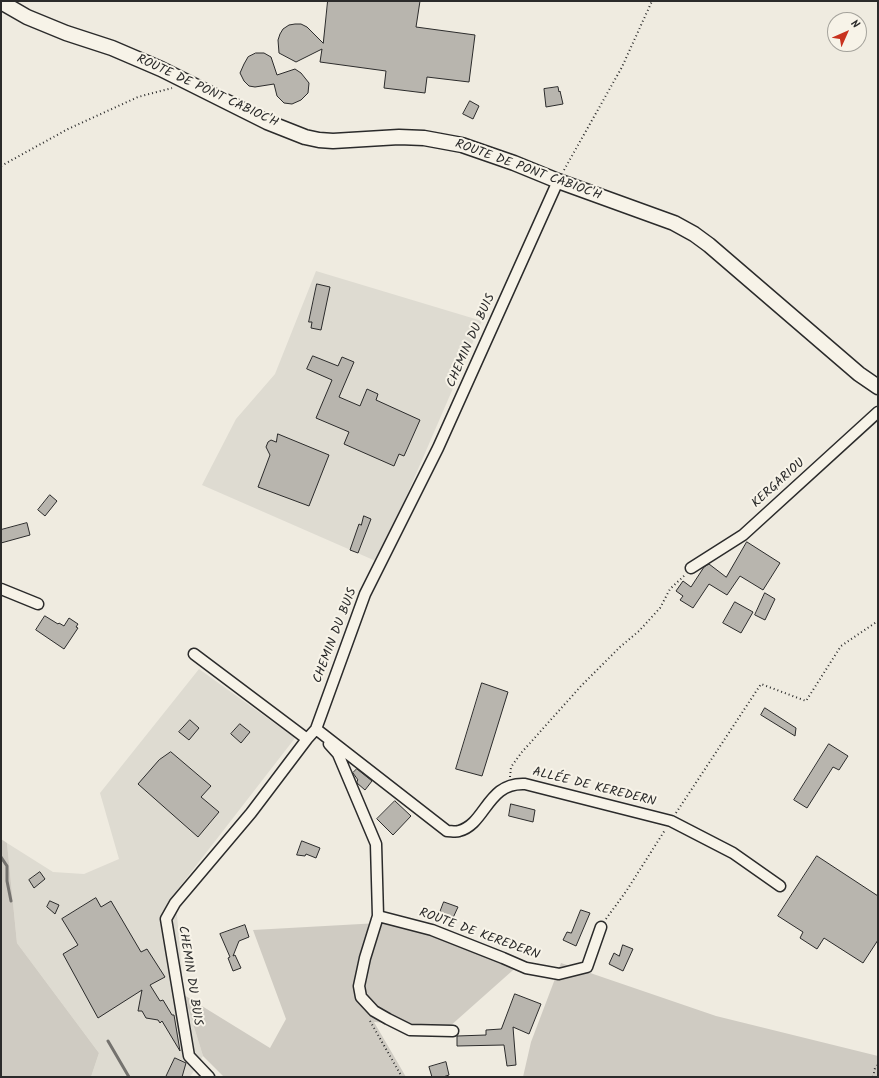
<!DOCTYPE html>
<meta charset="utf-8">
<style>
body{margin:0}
#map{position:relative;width:879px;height:1078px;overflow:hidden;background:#efebe0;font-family:Kalam,sans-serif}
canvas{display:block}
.frame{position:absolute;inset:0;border:2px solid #2b2b2b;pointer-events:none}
.north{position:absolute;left:827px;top:12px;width:40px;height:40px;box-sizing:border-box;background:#f7f3e8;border:1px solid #a5a39c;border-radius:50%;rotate:45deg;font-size:11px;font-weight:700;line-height:16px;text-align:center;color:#2b2b2b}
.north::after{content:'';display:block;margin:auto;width:14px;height:18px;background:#c8321e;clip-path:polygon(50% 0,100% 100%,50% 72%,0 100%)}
</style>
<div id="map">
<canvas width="879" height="1078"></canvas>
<div class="frame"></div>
<div class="north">N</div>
</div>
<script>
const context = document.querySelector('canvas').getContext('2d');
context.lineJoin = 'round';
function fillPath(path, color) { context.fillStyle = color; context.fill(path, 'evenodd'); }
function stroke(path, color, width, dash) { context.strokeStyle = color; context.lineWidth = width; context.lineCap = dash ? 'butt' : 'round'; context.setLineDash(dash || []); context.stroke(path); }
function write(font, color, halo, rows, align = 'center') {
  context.font = font + ' Kalam,sans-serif'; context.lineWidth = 4; context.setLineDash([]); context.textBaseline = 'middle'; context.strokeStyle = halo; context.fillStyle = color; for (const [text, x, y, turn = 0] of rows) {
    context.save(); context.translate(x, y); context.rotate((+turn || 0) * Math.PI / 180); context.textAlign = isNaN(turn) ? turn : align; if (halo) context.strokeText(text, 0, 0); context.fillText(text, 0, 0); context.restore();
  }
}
const built = new Path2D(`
 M316,271L482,321L378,562L202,485L236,419L275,374Z
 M199,669L295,738L171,898L177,915L184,995L203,1056L190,1077H91L99,1053L17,943L7,843L53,872L84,874L119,859L100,793Z`);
const green = new Path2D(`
 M1,839L7,843L17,943L99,1053L91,1077H1Z
 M415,921L521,963L449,1027L374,1022L406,1077H224L203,1056L184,995L270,1048L286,1019L253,930Z
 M561,963L716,1016L878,1056V1077H523L531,1042Z`);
const stream = new Path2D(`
 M1,857L7,866V881L11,901
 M108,1041L129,1077`);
const building = new Path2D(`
 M328,1H420L416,27L475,35L469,82L427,77L425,93L384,88L386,71L320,62L322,49L296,62L279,53L278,40L280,34L283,29L289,25L295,24H301L307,27L323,43Z
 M256,53H264L271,57L277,75L295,69L301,73L309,83L308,93L301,100L292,104L284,103L277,96L274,84L255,87L249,86L244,81L240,73L244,64L248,57Z
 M558,87L559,92L560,91L563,104L546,107L544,89Z
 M470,101L479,106L473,119L463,114Z
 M317,284L330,287L321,330L311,328L312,322H309Z
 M313,356L338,366L342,357L354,362L339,397L360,406L367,389L378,394L376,400L420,420L404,456L399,454L394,466L344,444L349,432L316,418L332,380L307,369Z
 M278,434L329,455L309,506L258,487L270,455L266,447L268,442L271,440L276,442Z
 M50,495L57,501L45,516L38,510Z
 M364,516L371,519L358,553L350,550L359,524L361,525Z
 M27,523L30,535L1,543V530Z
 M747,542L780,563L763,590L740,576L727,595L709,584L693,608L680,600L683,596L676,591L683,581L691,587L704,567L709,564L726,577Z
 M765,593L775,599L765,620L755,615Z
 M735,602L753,612L741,633L723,623Z
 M45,616L58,624L59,623L64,626L69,618L78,624L76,627L78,628L64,649L36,630Z
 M482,683L508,692L482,776L456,769Z
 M765,708L796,728L795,736L761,715Z
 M190,720L199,728L189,740L179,732Z
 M240,724L250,732L241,743L231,734Z
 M829,744L848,756L839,770L833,767L807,808L794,800Z
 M171,752L211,786L201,797L219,812L198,837L138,784L159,760Z
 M357,769L372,781L365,790L357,783V781L358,780L353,773Z
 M395,801L411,816L393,835L377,819Z
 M511,804L535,810L533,822L509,816Z
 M302,841L320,848L316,858L306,854L305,856L297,855Z
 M817,856L878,896V940L863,963L824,938L817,949L800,938L803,932L778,916Z
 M40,872L45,879L34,888L29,880Z
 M96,898L101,907L111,901L141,952L147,949L165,977L150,985L160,1001L163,1000L172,1015H174L180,1051L162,1021L160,1023L158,1020L146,1018L142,1011H138L142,990L98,1018L63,954L78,945L62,919Z
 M50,901L59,905L55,914L47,907Z
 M444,902L458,907L452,920L439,915Z
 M581,910L590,913L576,946L563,940L567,932L571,933Z
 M245,925L249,937L239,941L233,956L235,955L241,968L233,971L228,958L230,957L220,934Z
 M623,945L633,949L623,971L609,964L614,953L619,956Z
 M515,994L541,1004L529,1034L513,1027L516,1065L507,1066L504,1045L457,1046V1036L486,1035V1030L501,1029Z
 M175,1058L186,1063L182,1077H166Z
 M446,1062L449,1075L443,1077H432L429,1067Z`);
const path = new Path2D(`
 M1,166L68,129L138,97L172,88
 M564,170L622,67L652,1
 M510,777L511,767L522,752L581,686L620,647L639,631L660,608L670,589L685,575
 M676,813L761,684L806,701L841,646L878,621
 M606,919L627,890L665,830
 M370,1021L402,1077
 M873,1077L875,1068L878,1065`);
const street = new Path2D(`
 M691,568L743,535L878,412
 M1,589L38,604
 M194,654L307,739
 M316,729L447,831C451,831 456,832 459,831C486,824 487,782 525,784L671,821L733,853L780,886
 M329,744L338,754L376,844L378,916L365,958L359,986L361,997L374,1011L388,1019L410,1030L453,1031
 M378,916L432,930L503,958L526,968L559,974L587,967L601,927
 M209,1077L189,1056L166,919L175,903L251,813L307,739L316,729L365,594L438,448L558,181`);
const secondary = new Path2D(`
 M1,2L27,17L66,33L112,48L161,69L267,122L305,137L319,140L333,141L399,137L424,138L462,145L514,163L558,181L674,223L694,234L709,245L859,374L878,387`);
const streetNames = [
 ["ROUTE DE PONT CABIOC'H",207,92,25],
 ["ROUTE DE PONT CABIOC'H",528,171,20],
 ["CHEMIN DU BUIS",472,341,-66],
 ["KERGARIOU",779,484,-42],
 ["CHEMIN DU BUIS",336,636,-69],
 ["ALLÉE DE KEREDERN",594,788,14],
 ["ROUTE DE KEREDERN",479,935,20],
 ["CHEMIN DU BUIS",189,976,81]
];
fillPath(built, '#dedbd1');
fillPath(green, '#cfcbc2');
stroke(stream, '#74726e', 3);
fillPath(building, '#b8b5ae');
stroke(building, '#2b2b2b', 1);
stroke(street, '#2b2b2b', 13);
stroke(secondary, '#2b2b2b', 17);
stroke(path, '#2b2b2b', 2, [1, 3]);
stroke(street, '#f7f3e8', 10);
stroke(secondary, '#f7f3e8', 14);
write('13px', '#2b2b2b', '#f7f3e8', streetNames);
</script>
